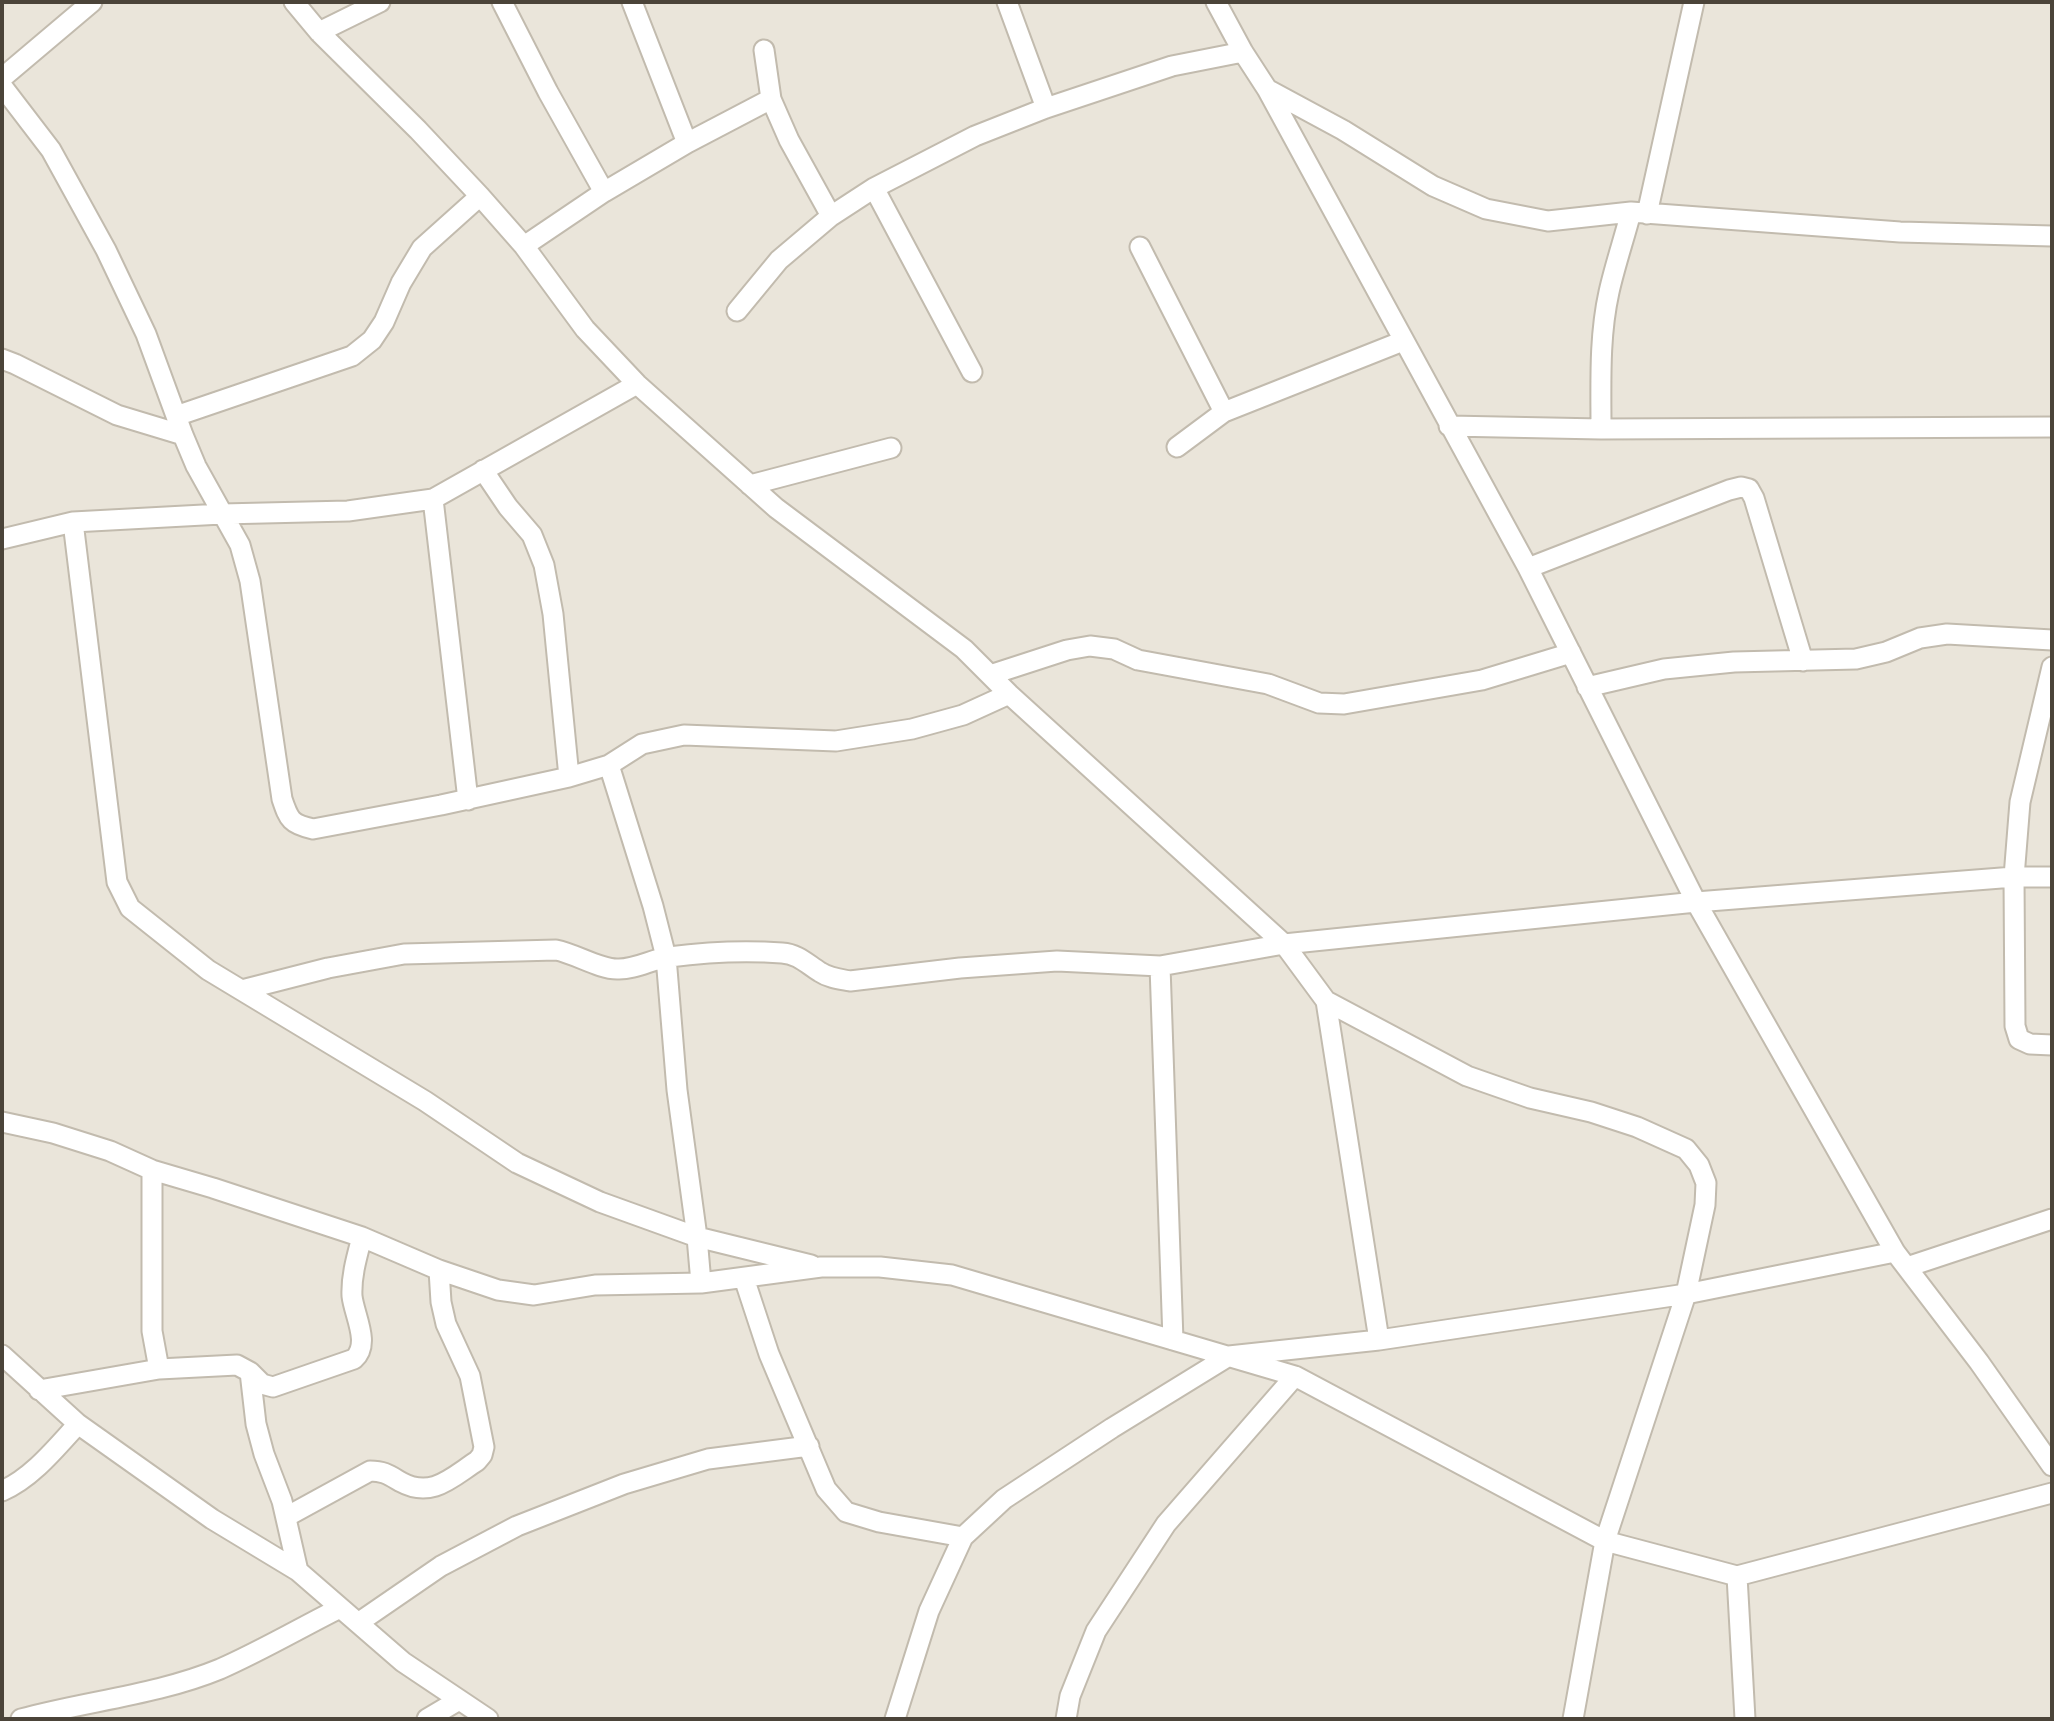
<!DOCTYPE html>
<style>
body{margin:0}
#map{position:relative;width:2054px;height:1721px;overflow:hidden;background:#f6f3ec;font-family:Mulish,sans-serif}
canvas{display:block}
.frame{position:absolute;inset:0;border:4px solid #4b4439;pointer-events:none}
</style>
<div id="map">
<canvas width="2054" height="1721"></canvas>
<div class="frame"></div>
</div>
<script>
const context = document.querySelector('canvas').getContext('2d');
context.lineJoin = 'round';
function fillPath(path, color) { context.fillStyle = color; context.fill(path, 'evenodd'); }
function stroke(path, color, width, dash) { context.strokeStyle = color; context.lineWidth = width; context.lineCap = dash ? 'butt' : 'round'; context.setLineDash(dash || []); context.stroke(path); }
const residential = new Path2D(`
 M2,2H2052V1719H2Z`);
const minor = new Path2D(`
 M294,2L319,32L418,130L480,196L524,246L585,329L637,384L776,508L964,649L1009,694L1284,944L1696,902L2014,877H2052
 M502,2L548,92L604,192
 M632,2L687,143
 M1007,2L1046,108
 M1216,2L1243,52L1267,89L1528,568L1696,902L1895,1252L1979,1362L2052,1466
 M319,32L380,2
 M764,50L771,99L789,140L831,216
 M2,78L92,2
 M2,86L51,150L106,250L146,334L183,435L196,466L240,545L250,581L282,799C289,820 291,824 313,829L441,805L569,777L609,765L642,744L684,735L836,741L912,729L963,715L1009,694
 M1267,89L1343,130L1433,186L1486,209L1548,221L1631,212L1900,232L2052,236
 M874,188L972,372
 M1647,214L1694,2
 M524,246L604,192L687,143L771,99
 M1140,247L1224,412
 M737,311L779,260L831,216L874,188L975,136L1046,108L1172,66L1243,52
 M2,359L15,364L117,415L183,435
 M176,416L352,356L372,340L384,322L401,283L422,248L480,196
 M1449,426L1601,429L2052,427
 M1601,429C1601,383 1599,337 1609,292C1615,265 1624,239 1631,212
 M1177,447L1224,412L1403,341
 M483,470L508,507L532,535L544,565L553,614L569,777
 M750,485L891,448
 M433,499L468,800
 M73,522L117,882L130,908L208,970L425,1101L517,1163L600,1202L697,1237L811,1265
 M2,539L73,522L222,514L348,511L433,499L637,384
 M1528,568L1729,490L1741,487L1749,489L1754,498L1803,661
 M2052,667L2020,802L2014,877L2015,1026L2019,1039L2030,1044L2052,1045
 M990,675L1067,650L1090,646L1114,649L1138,660L1268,684L1319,703L1344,704L1482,680L1571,653
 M1587,687L1664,669L1734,662L1856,659L1886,652L1920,638L1947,634L2052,640
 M609,765L653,906L666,957L677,1090L697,1237L701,1283
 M1160,966L1173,1340
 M242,990L328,968L404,954L556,950C576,954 599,969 617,969C635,970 652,959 669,957C707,952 744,950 782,953C798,954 807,964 820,972C829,978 839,979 850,981L960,968L1057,961L1160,966L1284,944L1326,1001L1379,1340
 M1326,1001L1467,1076L1530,1098L1591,1112L1637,1127L1686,1149L1699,1165L1706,1183L1705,1205L1686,1294L1605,1541L1573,1719
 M2,1122L53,1133L110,1151L152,1170L213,1188L362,1237L439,1270L498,1290L534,1295L595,1285L701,1283L821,1267H880L952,1275L1295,1376L1605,1541L1737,1576L2052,1493
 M1907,1267L2052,1219
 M744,1278L769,1354L826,1489L846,1512L879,1522L963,1537
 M2,1355L78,1424L212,1519L298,1571L403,1662L488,1719
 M159,1369L237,1365L250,1372L262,1384L273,1387L354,1359C371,1344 354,1315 352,1296C351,1276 357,1256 362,1237
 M250,1372L256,1424L264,1454L282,1501L298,1571
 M39,1390L159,1369L152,1331V1170
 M2,1491C32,1478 56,1448 78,1424
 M286,1517L370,1471C384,1471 389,1475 401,1482C432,1499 452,1477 477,1461L482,1455L484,1447L470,1376L446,1324L441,1302L439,1270
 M1737,1576L1745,1719
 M358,1623L441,1566L517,1526L624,1484L708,1459L809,1446
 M21,1719C86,1701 157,1695 220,1669C261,1651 300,1628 340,1608
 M427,1719L459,1700
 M895,1719L929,1611L963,1537L1004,1499L1112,1428L1229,1356L1379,1340L1686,1294L1895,1252
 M1066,1719L1070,1696L1096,1631L1166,1524L1295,1376`);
fillPath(residential, '#eae5da');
stroke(minor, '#c2bbae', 23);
stroke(minor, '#fff', 19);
</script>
